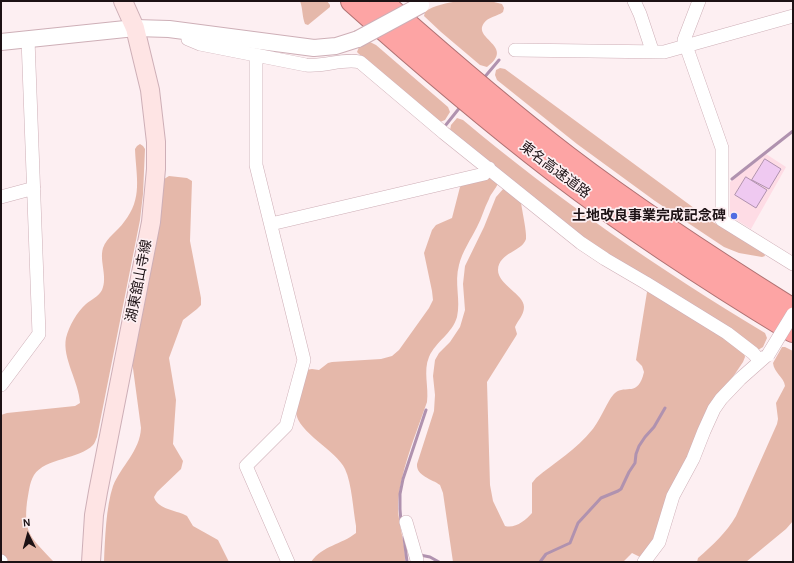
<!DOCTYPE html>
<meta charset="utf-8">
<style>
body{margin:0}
#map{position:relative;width:794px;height:563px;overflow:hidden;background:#fdeff2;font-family:"Alegreya Sans",sans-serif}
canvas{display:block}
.frame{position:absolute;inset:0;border:2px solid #1d1215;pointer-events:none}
.north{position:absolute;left:8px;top:515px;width:40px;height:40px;-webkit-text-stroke:3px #fdeff2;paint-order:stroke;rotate:354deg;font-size:11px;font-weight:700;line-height:16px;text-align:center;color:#1d1215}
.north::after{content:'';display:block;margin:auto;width:14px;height:18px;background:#1d1215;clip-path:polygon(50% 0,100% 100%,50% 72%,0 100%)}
</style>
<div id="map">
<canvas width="794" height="563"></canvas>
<div class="frame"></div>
<div class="north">N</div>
</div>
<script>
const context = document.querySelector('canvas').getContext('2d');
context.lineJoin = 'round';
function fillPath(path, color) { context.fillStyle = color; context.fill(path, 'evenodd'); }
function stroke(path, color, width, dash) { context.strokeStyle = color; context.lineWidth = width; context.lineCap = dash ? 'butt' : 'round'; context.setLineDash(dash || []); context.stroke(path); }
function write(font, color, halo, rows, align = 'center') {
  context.font = font + ' "Alegreya Sans","Noto Sans JP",sans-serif'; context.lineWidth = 3.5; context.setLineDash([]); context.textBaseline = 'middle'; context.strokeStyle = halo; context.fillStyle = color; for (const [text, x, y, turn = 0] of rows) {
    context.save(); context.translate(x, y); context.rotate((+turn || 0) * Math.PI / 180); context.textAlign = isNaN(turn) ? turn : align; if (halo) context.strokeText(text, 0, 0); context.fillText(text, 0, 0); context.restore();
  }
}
const built = new Path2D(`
 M766,154L786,167L751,229L730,216V182Z`);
const green = new Path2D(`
 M300,1H327L330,5V7L308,25L305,24C302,17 303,9 300,1Z
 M459,1H490L502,4L504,8L503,12C498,16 488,17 484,23C472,39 516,46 487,67L480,65L441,32L424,16L425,12C434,5 447,3 459,1Z
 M370,42L376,45L448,107L450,112L445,120L440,122L437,121L359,54L357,52L359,47Z
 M500,68L505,69L713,222L764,253L765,256L762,257L739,253L724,247L655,201L577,144L497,80L495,75L496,70Z
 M457,118L463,120C557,199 660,270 765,333L767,338L763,347L758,350L596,248L450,130L451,125Z
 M140,144L143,146L145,149L143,194L140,220L97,437C96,439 95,443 93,445C80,459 45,458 34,475C29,484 29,492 27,502C23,535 33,539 54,562H6L1,552V415L7,413L75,406L80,403C79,382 62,358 66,338C69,326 77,312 86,304C92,299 98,297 102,290C108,277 99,261 103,248C107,237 118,231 124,222C143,198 136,177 135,149L137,146Z
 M169,176L187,178L192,181L190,241L201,298V305L197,309L183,320L169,358L176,400L173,444L183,461L181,469L157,492L154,497C157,508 173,510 183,514L187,516L193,526L218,540L229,562H104C105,539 106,507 113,486C121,466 140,451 141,428L132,361L164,179Z
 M484,178H490L498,183C496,189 491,193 489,199C484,208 482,218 477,227C471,239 462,252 459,265C454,283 461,300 457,317C452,334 436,341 429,357C423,371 429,387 427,402C416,434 399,474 398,507C398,525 406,543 405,562H311C323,545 341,545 356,533V526C353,510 352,484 345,469C337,451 297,432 296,412C296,404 304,380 306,370L312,369L319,370L328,363L332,362L381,359L392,356L399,350L429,308L433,300L432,291L424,253L432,230L436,225L452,218L460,187L463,184Z
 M504,188L521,202C522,211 527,232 526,239C522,252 499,252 498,270C498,285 524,294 524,307C524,315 518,320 515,327L517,334L516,336L487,382L490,485L493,501L505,526C515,529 526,520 532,513V483L536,478C554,463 578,448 592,430C600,421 608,399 615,393C626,384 638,398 644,372L642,366L636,360L647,292L651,290L744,352L745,357L743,362L712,408L658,535L640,557L632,553L623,562H453L443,493L440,485C432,479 416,476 417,464L434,411L435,395L433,376L435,360L439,353L450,342L460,327L465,310L463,284L465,266L484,227L496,197Z
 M782,347H785L793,351V521L786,529L746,562H697L698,558C713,545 726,533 736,516L777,424L778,419L776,403L785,386C784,377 774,373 773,363Z`);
const water = new Path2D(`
 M765,159L781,169L769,189L752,180Z
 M746,177L767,190L756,208L735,195Z`);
const stream = new Path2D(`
 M483,79L499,60
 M445,126L461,106
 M732,179L793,131
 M401,522L400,509V494L403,479L426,410
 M404,537L407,562
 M420,555L430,557L439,562
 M540,562L546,554L570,543L578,523L601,498L618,491L621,489L629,472L635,463L636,454L639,446L645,437L654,427L665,408`);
const minor = new Path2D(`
 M634,1L640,14L651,47V52
 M699,1L684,40L722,148V220L793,264
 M189,32L188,39L200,44L306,65C324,67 343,58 360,62L444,133L581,243L605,259L646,283L727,333L753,353L760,361
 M515,50L664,52L793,16
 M257,55L256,59V165L304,360L286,426L246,466L288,562
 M1,197L27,190L34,189
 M271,224L484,174L489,168
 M1,385L39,334L28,39
 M406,522L417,560
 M1,561V562
 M644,562L659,542L673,496L693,459L704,431L714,409L721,399L740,379L766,356`);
const tertiary = new Path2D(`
 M1,42L135,28L169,29L314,48L336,46L358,39`);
const secondary = new Path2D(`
 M91,562L94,515L98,492L151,222L156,169V142L150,90L135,28L123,1`);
const motorway = new Path2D(`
 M352,1C418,60 486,118 556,172C632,230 712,282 793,331
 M381,1C442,55 503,108 567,157C639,212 716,262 793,310`);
const minorBridge = new Path2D(`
 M768,355L793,314`);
const tertiaryBridge = new Path2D(`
 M358,39L421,5`);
const markers = [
 [734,216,4,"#516de2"]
];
const streetNames = [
 ["東名高速道路",555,170,37],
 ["湖東舘山寺線",139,281,-79]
];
const poiNames = [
 ["土地改良事業完成記念碑",726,216]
];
fillPath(built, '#fedce5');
fillPath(green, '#e5b8aa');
fillPath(water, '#efc9f1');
stroke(water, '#b092af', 1);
stroke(stream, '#b092af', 3);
stroke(minor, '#ceafb7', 14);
stroke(tertiary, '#ceafb7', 18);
stroke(secondary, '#ceafb7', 20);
stroke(motorway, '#af7172', 24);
stroke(minor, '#fff', 13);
stroke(tertiary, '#fff', 16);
stroke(secondary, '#fee4e4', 18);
stroke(motorway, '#fda4a4', 22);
stroke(minorBridge, '#ceafb7', 14, []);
stroke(tertiaryBridge, '#ceafb7', 18, []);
stroke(minorBridge, '#fff', 13);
stroke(tertiaryBridge, '#fff', 16);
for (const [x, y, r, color] of markers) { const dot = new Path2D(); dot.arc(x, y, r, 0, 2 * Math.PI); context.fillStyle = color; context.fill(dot); stroke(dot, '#fdeff2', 1.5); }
write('14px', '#1d1215', '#fdeff2', streetNames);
write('bold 14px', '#1d1215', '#fdeff2', poiNames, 'right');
</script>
